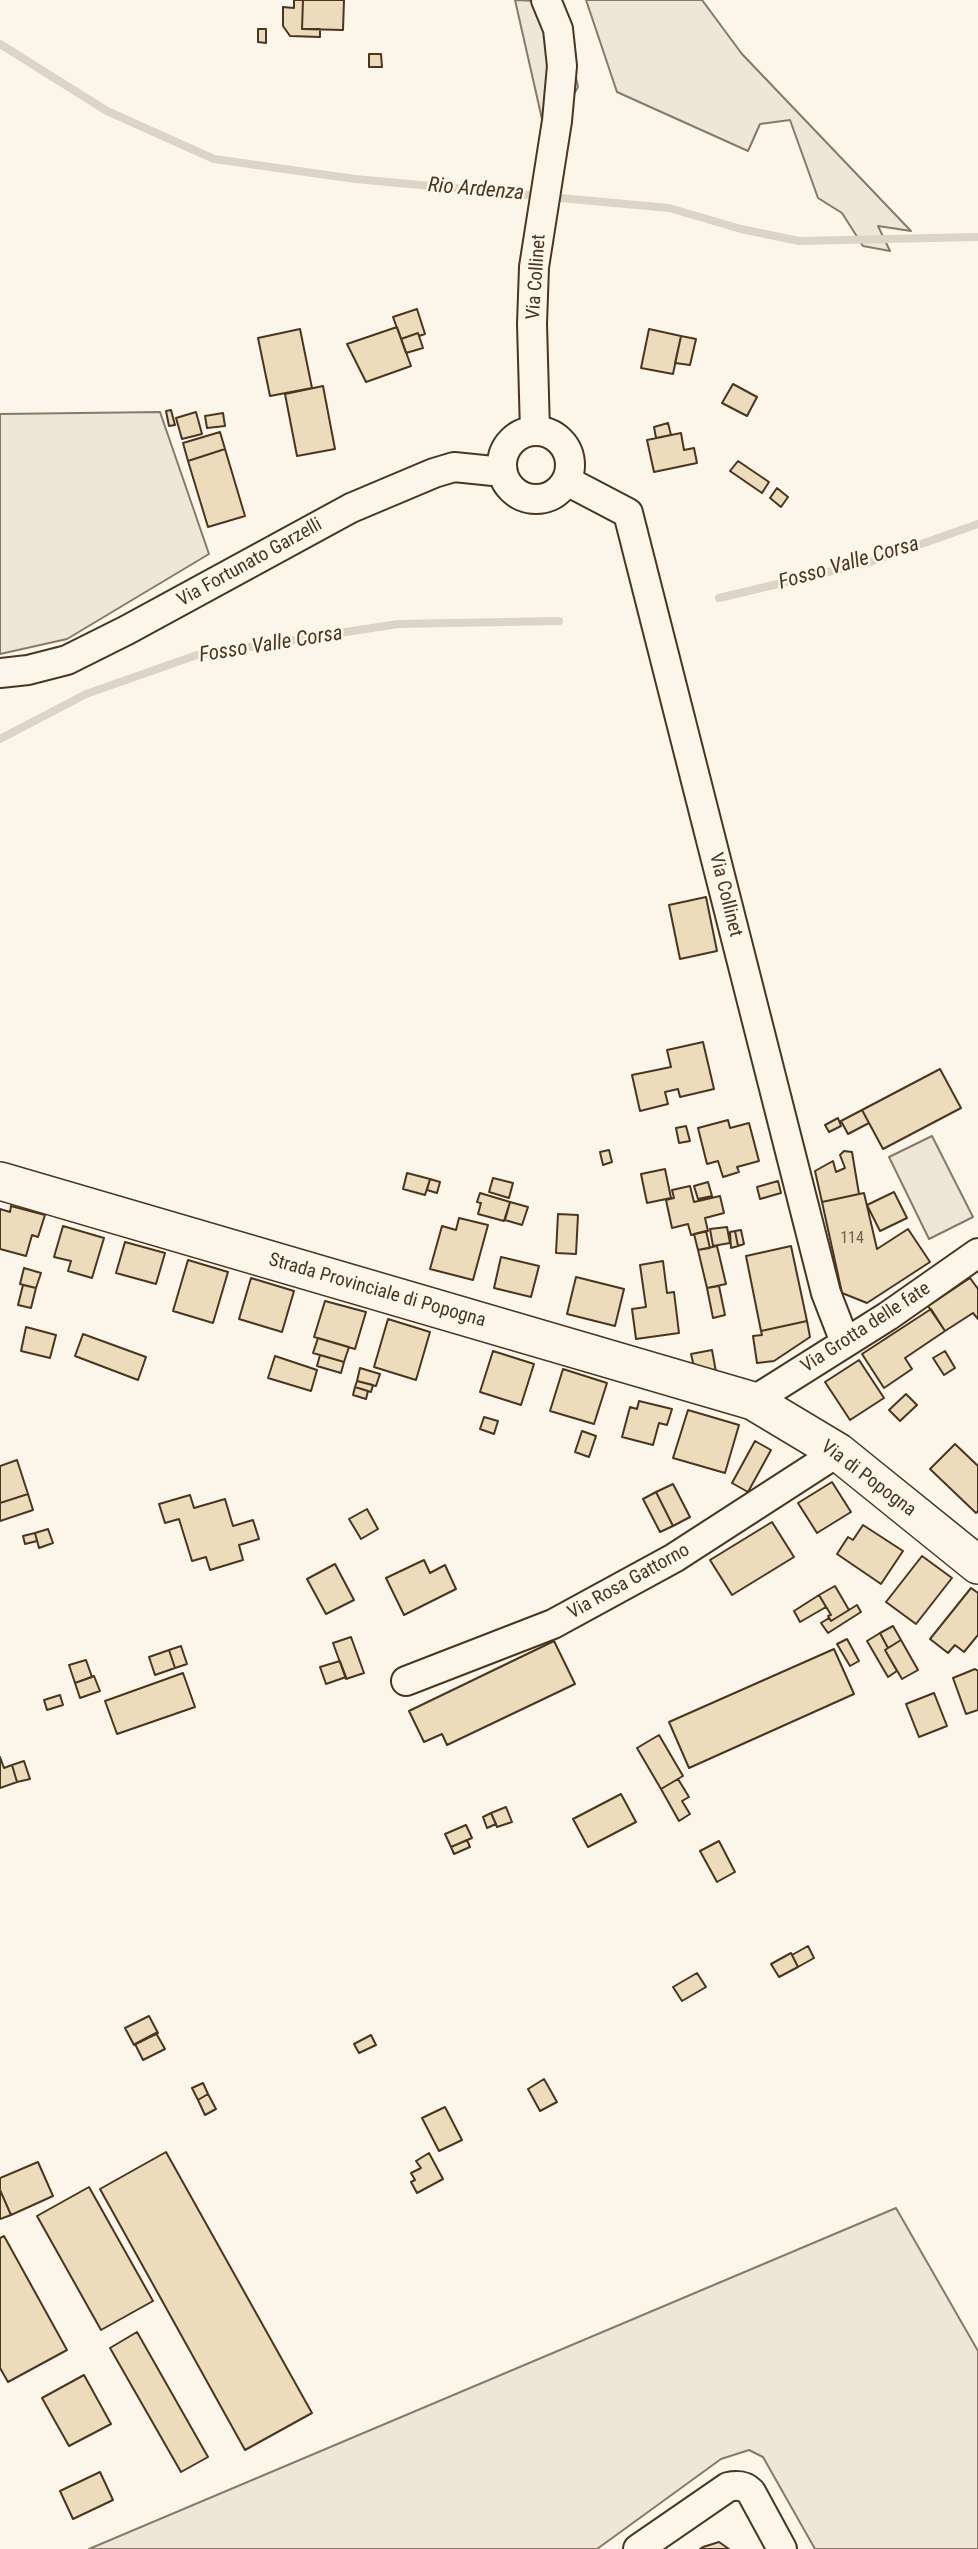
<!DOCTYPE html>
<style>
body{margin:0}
canvas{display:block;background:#fbf6e9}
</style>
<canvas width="978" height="2549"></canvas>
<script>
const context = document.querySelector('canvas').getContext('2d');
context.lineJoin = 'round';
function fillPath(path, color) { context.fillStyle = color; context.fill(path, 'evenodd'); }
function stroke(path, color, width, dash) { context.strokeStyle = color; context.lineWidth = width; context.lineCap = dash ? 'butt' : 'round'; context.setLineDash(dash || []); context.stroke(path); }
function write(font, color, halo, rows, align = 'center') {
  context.font = font + ' "Roboto Condensed",sans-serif'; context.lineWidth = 5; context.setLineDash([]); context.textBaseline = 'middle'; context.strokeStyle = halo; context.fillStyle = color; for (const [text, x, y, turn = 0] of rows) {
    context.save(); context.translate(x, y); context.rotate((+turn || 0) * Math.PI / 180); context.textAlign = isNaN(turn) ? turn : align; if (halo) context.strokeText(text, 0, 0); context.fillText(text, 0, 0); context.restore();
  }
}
const green = new Path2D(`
 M515,0L560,2L578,87L547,141Z
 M586,0H702L742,54L911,231L878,226L890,251L863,246L842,213L818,198L790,120L760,124L748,151L617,92Z
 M160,412L209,554L67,639L0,654V414Z
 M932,1136L973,1217L929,1239L889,1157Z
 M896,2208L978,2351V2549H815L763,2457L749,2450L721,2459L597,2549H89Z`);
const stream = new Path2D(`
 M0,44L107,111L214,159L355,179L669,208L741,229L799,241L978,237
 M719,598L870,562L978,524
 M0,739L86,694L197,655L398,624L559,621`);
const building = new Path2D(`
 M294,0H303L302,29H320V37L290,36L283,26V7L294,8Z
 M303,0H344L343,30L302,29Z
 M258,29H266V43L258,42Z
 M369,54H381L382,67H369Z
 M417,309L425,334L419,336L418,333L401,339L393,317Z
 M397,327L411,366L366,382L347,344Z
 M300,329L312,388L270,396L258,338Z
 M649,329L681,336L673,374L641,368Z
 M418,333L423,348L406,353L401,339Z
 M681,336L696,339L690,365L675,363Z
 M733,384L757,397L747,416L722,403Z
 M323,386L335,449L297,456L285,394Z
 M171,410L175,425L169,426L166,411Z
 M196,412L202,434L182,439L176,418Z
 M223,413L225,426L207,428L205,416Z
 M668,423L671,435L656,438L654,427Z
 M220,432L225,449L188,461L183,443Z
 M681,433L684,450L694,448L697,463L654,472L647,440Z
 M225,449L245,516L208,527L188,461Z
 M738,461L769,482L762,493L730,471Z
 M777,488L788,497L781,507L770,498Z
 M706,897L717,951L680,959L669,905Z
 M703,1042L714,1089L680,1097L678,1089L665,1092L668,1104L640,1111L632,1075L671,1067L667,1050Z
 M940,1069L961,1108L883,1149L862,1110Z
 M862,1110L869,1123L848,1134L841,1121Z
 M838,1118L841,1126L829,1132L825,1125Z
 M728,1120L730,1128L749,1123L759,1161L737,1167L739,1172L723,1177L718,1161L707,1164L698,1128Z
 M686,1126L690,1141L679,1143L676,1128Z
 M609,1150L612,1162L603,1165L600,1152Z
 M844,1151L852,1152L859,1194L822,1202L815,1171L833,1161L836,1172L845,1168L840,1155Z
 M665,1169L671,1198L647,1203L641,1174Z
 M407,1173L430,1179L425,1195L403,1189Z
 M493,1178L513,1183L509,1198L489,1192Z
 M430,1179L440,1182L437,1193L427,1190Z
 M778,1181L781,1193L760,1199L757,1187Z
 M708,1182L712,1196L698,1199L694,1186Z
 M690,1186L694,1202L720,1196L724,1213L705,1218L708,1231L691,1235L688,1224L672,1228L666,1200L674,1198L672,1190Z
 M894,1192L907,1218L880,1231L867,1205Z
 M480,1193L510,1202L504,1221L478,1214L481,1203L477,1202Z
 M864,1193L877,1249L908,1229L930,1262L867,1303L842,1293L822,1202Z
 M510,1202L528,1207L522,1225L505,1220Z
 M11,1206L45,1215L38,1237L32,1235L26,1256L0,1249V1209L10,1212Z
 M558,1214L578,1215L576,1254L556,1253Z
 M459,1218L488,1225L473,1280L430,1269L442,1226L456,1230Z
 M63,1226L104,1238L92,1278L68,1271L71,1261L54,1257Z
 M727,1227L730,1243L713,1246L710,1229Z
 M741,1230L744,1244L738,1246L735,1231Z
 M706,1231L710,1248L698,1250L694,1234Z
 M735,1231L738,1246L731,1248L730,1232Z
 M125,1242L165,1253L156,1284L116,1273Z
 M717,1246L726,1284L707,1288L698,1250Z
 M791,1246L807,1321L761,1331L746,1256Z
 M501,1257L539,1266L531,1297L494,1288Z
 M188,1260L228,1272L213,1323L173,1311Z
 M663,1261L667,1293L674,1292L679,1333L636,1339L632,1309L646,1307L640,1265Z
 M24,1268L41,1273L36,1288L20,1284Z
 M576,1277L624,1289L615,1326L567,1314Z
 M251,1278L294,1291L282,1332L239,1319Z
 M970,1278L978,1289V1319L973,1313L945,1331L928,1306Z
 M23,1285L36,1288L31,1308L18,1305Z
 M719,1286L725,1315L713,1318L707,1288Z
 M325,1301L366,1312L355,1349L314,1337Z
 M931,1309L945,1331L905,1358L912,1369L884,1388L862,1354Z
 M388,1319L430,1332L416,1380L374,1367Z
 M807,1321L810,1337L774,1361L757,1363L753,1336L762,1335L761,1331Z
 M26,1327L56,1335L50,1358L21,1351Z
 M83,1334L146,1357L138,1380L75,1356Z
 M318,1338L349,1347L344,1362L313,1353Z
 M712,1350L716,1372L695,1371L691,1354Z
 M493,1351L534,1364L521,1405L480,1392Z
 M945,1351L955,1368L944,1375L933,1358Z
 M320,1355L344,1362L341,1373L317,1366Z
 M275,1356L317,1370L311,1391L268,1378Z
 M859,1360L884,1398L850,1420L825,1382Z
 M360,1368L380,1374L376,1386L357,1381Z
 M563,1369L607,1383L594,1424L550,1411Z
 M357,1381L373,1385L371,1392L355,1387Z
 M355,1387L368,1391L366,1399L353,1395Z
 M906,1394L917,1405L900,1421L889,1410Z
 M639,1401L672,1409L667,1425L659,1423L653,1445L622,1437L630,1407L637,1409Z
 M688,1410L739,1425L725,1473L673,1458Z
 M484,1417L498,1421L494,1434L480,1429Z
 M582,1431L596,1436L589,1457L575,1452Z
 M755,1441L771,1450L748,1492L732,1483Z
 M955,1444L978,1466V1511L976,1513L930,1469Z
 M17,1460L28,1494L0,1503V1466Z
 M832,1482L851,1512L817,1533L798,1503Z
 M673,1484L690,1517L673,1526L656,1492Z
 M656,1492L673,1526L660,1532L643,1499Z
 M28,1494L33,1510L0,1521V1503Z
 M190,1495L194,1508L225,1499L233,1526L253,1520L259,1539L239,1545L243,1560L210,1570L206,1557L192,1561L179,1519L165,1523L159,1504Z
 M367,1509L378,1529L361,1539L349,1519Z
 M772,1522L794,1557L732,1595L710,1560Z
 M863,1525L903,1551L881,1584L837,1554L848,1537L853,1540Z
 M48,1529L53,1543L39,1548L35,1533Z
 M35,1533L37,1541L25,1544L23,1536Z
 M922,1556L952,1578L916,1624L886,1602Z
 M424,1560L430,1573L445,1565L456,1589L404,1615L386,1578Z
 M335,1564L354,1600L326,1614L307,1579Z
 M835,1586L849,1610L831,1621L828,1616L831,1615L819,1595Z
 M971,1588L978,1593V1635L964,1652L955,1645L948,1653L930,1639Z
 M819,1595L826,1607L800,1622L794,1611Z
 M857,1605L861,1612L828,1633L821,1623L829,1618L831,1621Z
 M893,1626L901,1640L888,1648L880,1633Z
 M880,1633L888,1648L885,1650L897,1671L888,1677L867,1641Z
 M351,1637L364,1673L346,1679L333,1643Z
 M847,1639L859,1661L850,1666L837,1644Z
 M901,1640L918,1670L902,1679L885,1650Z
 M554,1641L575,1684L447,1745L442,1734L424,1742L409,1711Z
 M181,1646L187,1664L175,1668L169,1650Z
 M834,1649L854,1694L689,1768L669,1722Z
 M169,1650L175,1668L155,1675L149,1657Z
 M86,1660L92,1677L75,1683L69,1665Z
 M340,1661L346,1677L326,1684L320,1667Z
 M975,1669L978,1671V1710L966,1714L953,1678Z
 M183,1673L195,1707L117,1734L105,1701Z
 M94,1676L100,1691L80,1698L75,1683Z
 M934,1693L947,1726L919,1737L906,1704Z
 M60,1695L63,1705L47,1710L44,1700Z
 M659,1735L683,1776L661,1789L637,1748Z
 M0,1757L4,1768L12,1765L17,1782L0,1788Z
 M24,1761L30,1779L17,1782L12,1765Z
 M678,1779L689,1797L682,1801L690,1814L679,1821L661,1789Z
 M621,1794L636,1822L588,1847L573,1819Z
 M506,1807L512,1822L497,1827L491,1813Z
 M491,1813L496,1824L487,1828L483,1817Z
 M466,1825L472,1838L451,1847L445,1834Z
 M467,1840L470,1847L454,1854L451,1847Z
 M719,1841L735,1872L717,1882L700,1851Z
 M808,1946L814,1958L798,1967L792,1955Z
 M791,1953L798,1967L779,1977L771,1964Z
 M697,1973L706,1987L682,2001L673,1987Z
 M149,2016L158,2033L134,2045L125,2028Z
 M156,2033L165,2049L143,2060L135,2044Z
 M371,2035L376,2045L359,2053L354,2044Z
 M544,2079L557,2102L540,2111L528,2089Z
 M203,2083L208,2094L198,2100L192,2088Z
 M208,2094L216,2109L205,2115L198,2100Z
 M445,2107L462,2140L439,2151L422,2118Z
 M166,2152L312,2413L245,2450L100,2189Z
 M429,2153L443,2179L417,2193L411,2182L415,2180L411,2173L421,2168L416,2161Z
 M38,2162L53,2196L11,2215L0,2190V2178Z
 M89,2187L153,2301L101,2330L37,2216Z
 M0,2190L11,2215L0,2219Z
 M4,2236L67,2350L8,2382L0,2368V2238Z
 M137,2332L208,2457L181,2472L110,2348Z
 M84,2375L111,2424L69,2446L42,2398Z
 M100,2472L113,2500L73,2519L60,2491Z
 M719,2542L729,2549H700L703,2547Z`);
const minor = new Path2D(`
 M502 465a34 34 0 1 1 68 0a34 34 0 1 1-68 0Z
 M535,431L532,324L534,267L557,121L562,66L558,29L546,0
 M567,481L628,513L826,1293L845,1342
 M0,673L28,670L67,660L127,630L351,508L434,473L454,467L503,472
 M753,1401L888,1316L978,1253
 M406,1681L553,1624L674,1558L838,1452
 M638,2549L728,2487C737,2485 744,2485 751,2492L782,2549`);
const major = new Path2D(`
 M0,1181L753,1401L838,1452L978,1565`);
const numberNames = [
 ["114",852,1239]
];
const streetNames = [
 ["Via Collinet",537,277,-86],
 ["Via Fortunato Garzelli",250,563,-29],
 ["Via Collinet",725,895,76],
 ["Strada Provinciale di Popogna",377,1291,16],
 ["Via Grotta delle fate",866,1328,-33],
 ["Via di Popogna",868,1479,37],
 ["Via Rosa Gattorno",629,1582,-29]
];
const waterNames = [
 ["Rio Ardenza",476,190,5],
 ["Fosso Valle Corsa",849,564,-16],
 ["Fosso Valle Corsa",271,645,-9]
];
fillPath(green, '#ede6d9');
stroke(green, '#887966', 2);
stroke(stream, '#dcd4c6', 8);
fillPath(building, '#ecdcbc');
stroke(building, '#4a3520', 2);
stroke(minor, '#4a3520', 32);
stroke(major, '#4a3520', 40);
stroke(minor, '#fbf6e9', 28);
stroke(major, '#fbf6e9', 37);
write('16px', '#725f47', null, numberNames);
write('19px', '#4a3520', '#fbf6e9', streetNames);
write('italic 21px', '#4a3520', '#fbf6e9', waterNames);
</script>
